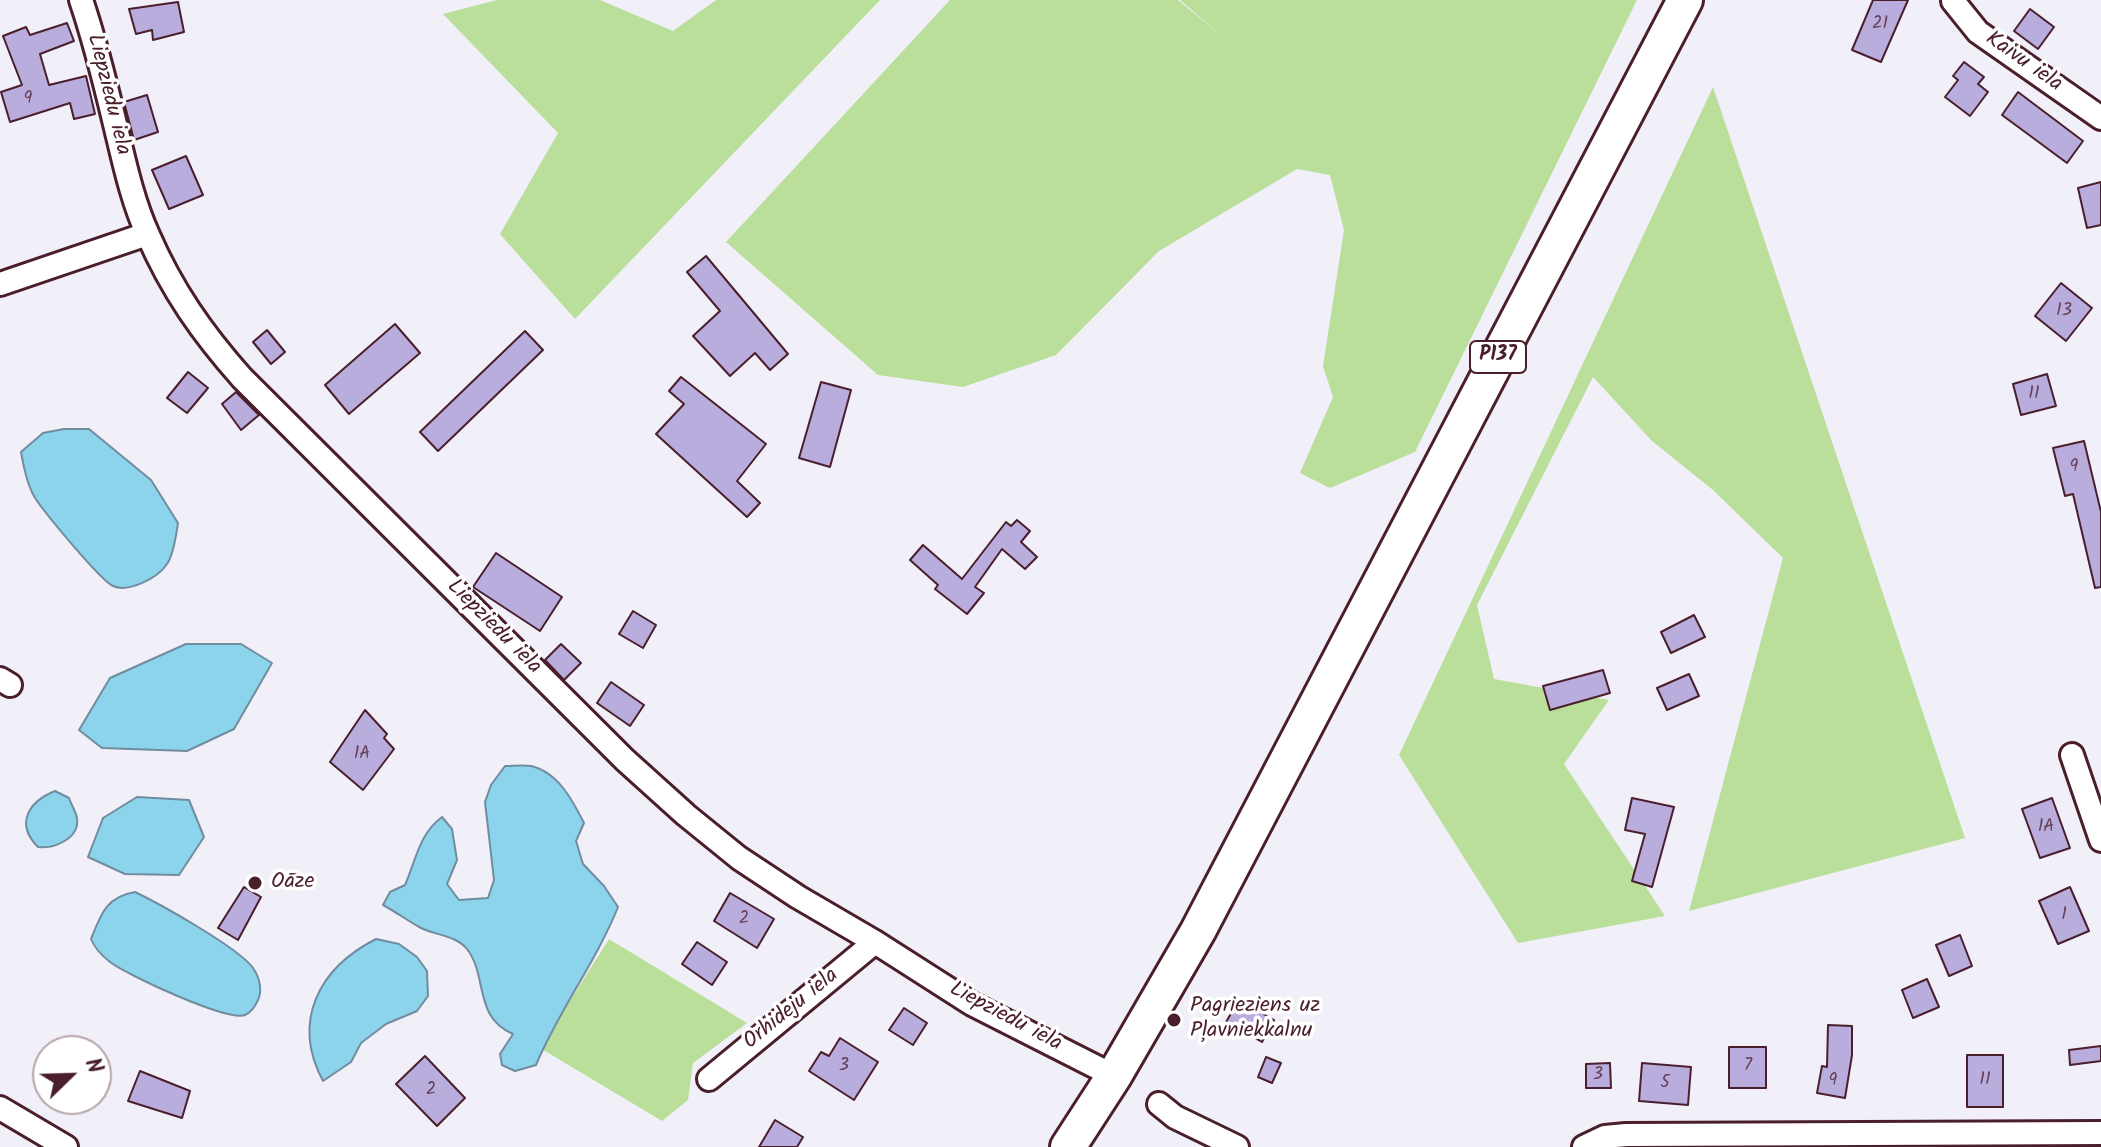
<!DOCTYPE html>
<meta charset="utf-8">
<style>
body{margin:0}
#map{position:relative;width:2101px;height:1147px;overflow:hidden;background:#f1eff8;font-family:Kalam,sans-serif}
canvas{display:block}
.north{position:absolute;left:32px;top:1035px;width:80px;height:80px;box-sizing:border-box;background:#fff;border:2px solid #b7a5aa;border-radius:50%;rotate:67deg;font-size:22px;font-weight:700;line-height:32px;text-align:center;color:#4a1f2b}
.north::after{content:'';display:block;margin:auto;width:28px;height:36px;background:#4a1f2b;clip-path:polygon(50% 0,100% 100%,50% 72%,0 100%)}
</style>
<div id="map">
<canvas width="2101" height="1147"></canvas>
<div class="north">N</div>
</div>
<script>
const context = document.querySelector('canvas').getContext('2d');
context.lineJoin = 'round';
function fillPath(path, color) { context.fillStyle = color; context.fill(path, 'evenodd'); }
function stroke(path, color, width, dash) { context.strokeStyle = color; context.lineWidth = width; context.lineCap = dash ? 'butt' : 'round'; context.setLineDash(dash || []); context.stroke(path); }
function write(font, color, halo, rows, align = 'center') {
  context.font = font + ' Kalam,sans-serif'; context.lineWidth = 7; context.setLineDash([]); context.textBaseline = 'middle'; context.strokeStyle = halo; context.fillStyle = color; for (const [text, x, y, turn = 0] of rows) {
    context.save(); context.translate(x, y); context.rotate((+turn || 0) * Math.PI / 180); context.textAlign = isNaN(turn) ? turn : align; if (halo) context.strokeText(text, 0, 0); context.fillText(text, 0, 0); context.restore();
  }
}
const green = new Path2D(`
 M497,0H600L673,31L716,0H880L575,319L500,234L558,133L443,14Z
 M950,0H1178L1222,36L1180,0H1637L1415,452L1330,488L1300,473L1333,397L1323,366L1344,230L1330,175L1297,169L1159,251L1056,355L963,387L878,375L726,242Z
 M1713,87L1965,838L1689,911L1783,558L1713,490L1652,441L1593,377L1477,605L1494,679L1609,700L1564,764L1665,916L1518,943L1399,755Z
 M609,939L747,1023L693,1063L688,1100L662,1121L540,1048Z`);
const water = new Path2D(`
 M64,429H89L151,480L178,523C176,535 174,554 167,564C158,578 128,593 113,586C100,580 45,513 35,498C27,484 24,468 21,452L43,433Z
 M186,644H241L272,663L234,729L187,751L102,748L79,730L110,678Z
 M505,766C513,766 523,765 531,766C558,772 573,801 584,823L576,841L583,864L604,886L618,907C596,962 559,1010 536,1065L515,1071L502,1065L500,1054L513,1034C473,1017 488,976 467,949C457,936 435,935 421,928C408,921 396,912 383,905L390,892L405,885C416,860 419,834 442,817L452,829L457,860L447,884L459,900L488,898L494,880L485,802L491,785Z
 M55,791L69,798C71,804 76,812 77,818C80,838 55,849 38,847C15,824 28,802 55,791Z
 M137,797L189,800L204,837L179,875L125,874L88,857L103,818Z
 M135,892C160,904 239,948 253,968C260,978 263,992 257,1002C255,1007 250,1013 245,1015C228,1022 127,975 110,962C101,955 95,949 91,939C101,914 106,897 135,892Z
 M376,939L399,944L417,957L427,971L428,996L417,1011L386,1024L361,1043L351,1062L323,1081C291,1021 319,968 376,939Z`);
const building = new Path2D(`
 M1873,0H1908L1881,62L1852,50Z
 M178,2L184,32L153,40L152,30L136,34L129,9Z
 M2030,9L2054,27L2038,49L2014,31Z
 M67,23L74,41L40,54L49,85L86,76L95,114L74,119L70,103L10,122L1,92L22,85L3,36L26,27L30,35Z
 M1964,62L1984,77L1978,84L1988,92L1970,116L1945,97L1958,80L1953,76Z
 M2018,92L2083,141L2067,163L2002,115Z
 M147,95L158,132L134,140L124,102Z
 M186,156L203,195L169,209L152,170Z
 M2101,182V225L2087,228L2078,188Z
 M706,256L788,354L770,370L755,353L730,376L693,336L720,311L687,272Z
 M2061,283L2092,308L2066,341L2035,316Z
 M395,324L420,353L349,414L325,385Z
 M267,330L285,352L271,364L253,342Z
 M525,331L543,350L438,451L420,432Z
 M188,372L208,388L187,413L167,398Z
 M2047,374L2056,406L2021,415L2013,384Z
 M681,377L766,444L737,481L760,503L747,517L656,434L684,404L669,391Z
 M821,382L851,390L830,467L799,458Z
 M236,392L259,415L241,430L222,404Z
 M2084,441L2101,512V587L2095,588L2073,494L2065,496L2053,448Z
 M1017,520L1030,531L1021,542L1037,557L1025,569L1002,549L975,587L984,593L967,614L935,589L938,585L910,560L923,545L962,579L1006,522L1011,526Z
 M496,553L562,597L540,631L473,587Z
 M633,611L656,625L643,648L619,634Z
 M1694,615L1705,637L1671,653L1661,632Z
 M561,644L581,663L564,680L545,660Z
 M1603,670L1610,693L1550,710L1543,686Z
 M1689,674L1699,696L1667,710L1657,688Z
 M611,682L644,705L630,726L597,703Z
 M365,710L387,734L384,738L394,749L363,790L330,762Z
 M1632,798L1674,807L1652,887L1632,881L1645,834L1625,830Z
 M2052,798L2070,848L2040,858L2022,809Z
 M244,887L261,897L238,940L218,928Z
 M2070,887L2089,931L2058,944L2039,901Z
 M730,893L774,919L757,948L714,921Z
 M1960,935L1972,966L1949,976L1936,945Z
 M697,942L727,962L712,985L682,964Z
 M1927,979L1939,1007L1913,1018L1902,990Z
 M1239,1000L1274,1020L1262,1042L1226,1022Z
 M904,1008L927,1023L913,1045L889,1030Z
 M1828,1025L1852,1026V1055L1845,1098L1817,1093L1822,1066L1827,1067Z
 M840,1038L878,1062L854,1100L809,1071L821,1052L829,1056Z
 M2101,1046V1061L2070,1065L2069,1050Z
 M1729,1047H1766V1088H1729Z
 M1967,1055H2003V1107H1967Z
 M425,1056L465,1098L437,1126L396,1084Z
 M1266,1057L1281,1063L1272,1083L1258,1077Z
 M1610,1063L1611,1088H1586V1064Z
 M1642,1063L1691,1067L1688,1105L1639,1101Z
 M140,1071L190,1091L182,1118L128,1101Z
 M775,1120L803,1137L797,1147H759Z`);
const street = new Path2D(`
 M81,0C95,41 105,82 115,124C124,161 132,200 148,235C172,290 202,333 242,378L625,760L686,815L739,858L798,897L875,942L972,1004L1114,1076
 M1953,1L1978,32L2101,118
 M0,284L147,234
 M0,679L10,685
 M2072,755L2101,840
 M709,1079L875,942
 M1159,1104L1175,1117L1237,1147
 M0,1108L66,1147
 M1584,1147L1605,1137L1626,1135L2101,1133`);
const primary = new Path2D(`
 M1068,1147L1114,1076L1198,931L1685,0`);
const markers = [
 [255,883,8,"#4a1f2b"],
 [1174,1020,8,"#4a1f2b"]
];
const numberNames = [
 ["21",1880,25],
 ["9",28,100],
 ["13",2064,312],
 ["11",2034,395],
 ["9",2074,468],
 ["1A",362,755],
 ["1A",2046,828],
 ["1",2064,916],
 ["2",744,920],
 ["3",844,1067],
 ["7",1748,1067],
 ["3",1598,1076],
 ["11",1985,1081],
 ["9",1833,1082],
 ["5",1665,1084],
 ["2",431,1091]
];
const shields = [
 [1498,357,56]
];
const shieldNames = [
 ["P137",1498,357]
];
const streetNames = [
 ["Kaivu iela",2023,63,35],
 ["Liepziedu iela",107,95,76],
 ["Liepziedu iela",493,628,45],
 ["Orhideju iela",792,1010,-39],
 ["Liepziedu iela",1005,1018,28]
];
const poiNames = [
 ["Oāze",271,883],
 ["Pagrieziens uz",1190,1007],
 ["Pļavniekkalnu",1190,1032]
];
fillPath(green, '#b9df9b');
fillPath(water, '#8bd4ec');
stroke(water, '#718c9f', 2);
fillPath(building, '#b9adde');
stroke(building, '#4a1f2b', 2);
stroke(street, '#4a1f2b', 28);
stroke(primary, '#4a1f2b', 40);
stroke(street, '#fff', 22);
stroke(primary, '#fff', 34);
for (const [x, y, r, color] of markers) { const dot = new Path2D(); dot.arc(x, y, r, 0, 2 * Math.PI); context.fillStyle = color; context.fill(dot); stroke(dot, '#fff', 3); }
write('18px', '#664258', null, numberNames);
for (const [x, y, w] of shields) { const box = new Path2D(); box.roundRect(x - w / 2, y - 16, w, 32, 6); context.fillStyle = '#fff'; context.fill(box); stroke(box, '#4a1f2b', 2); }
write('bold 20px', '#4a1f2b', null, shieldNames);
write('22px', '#4a1f2b', '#fff', streetNames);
write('22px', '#4a1f2b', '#fff', poiNames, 'left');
</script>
